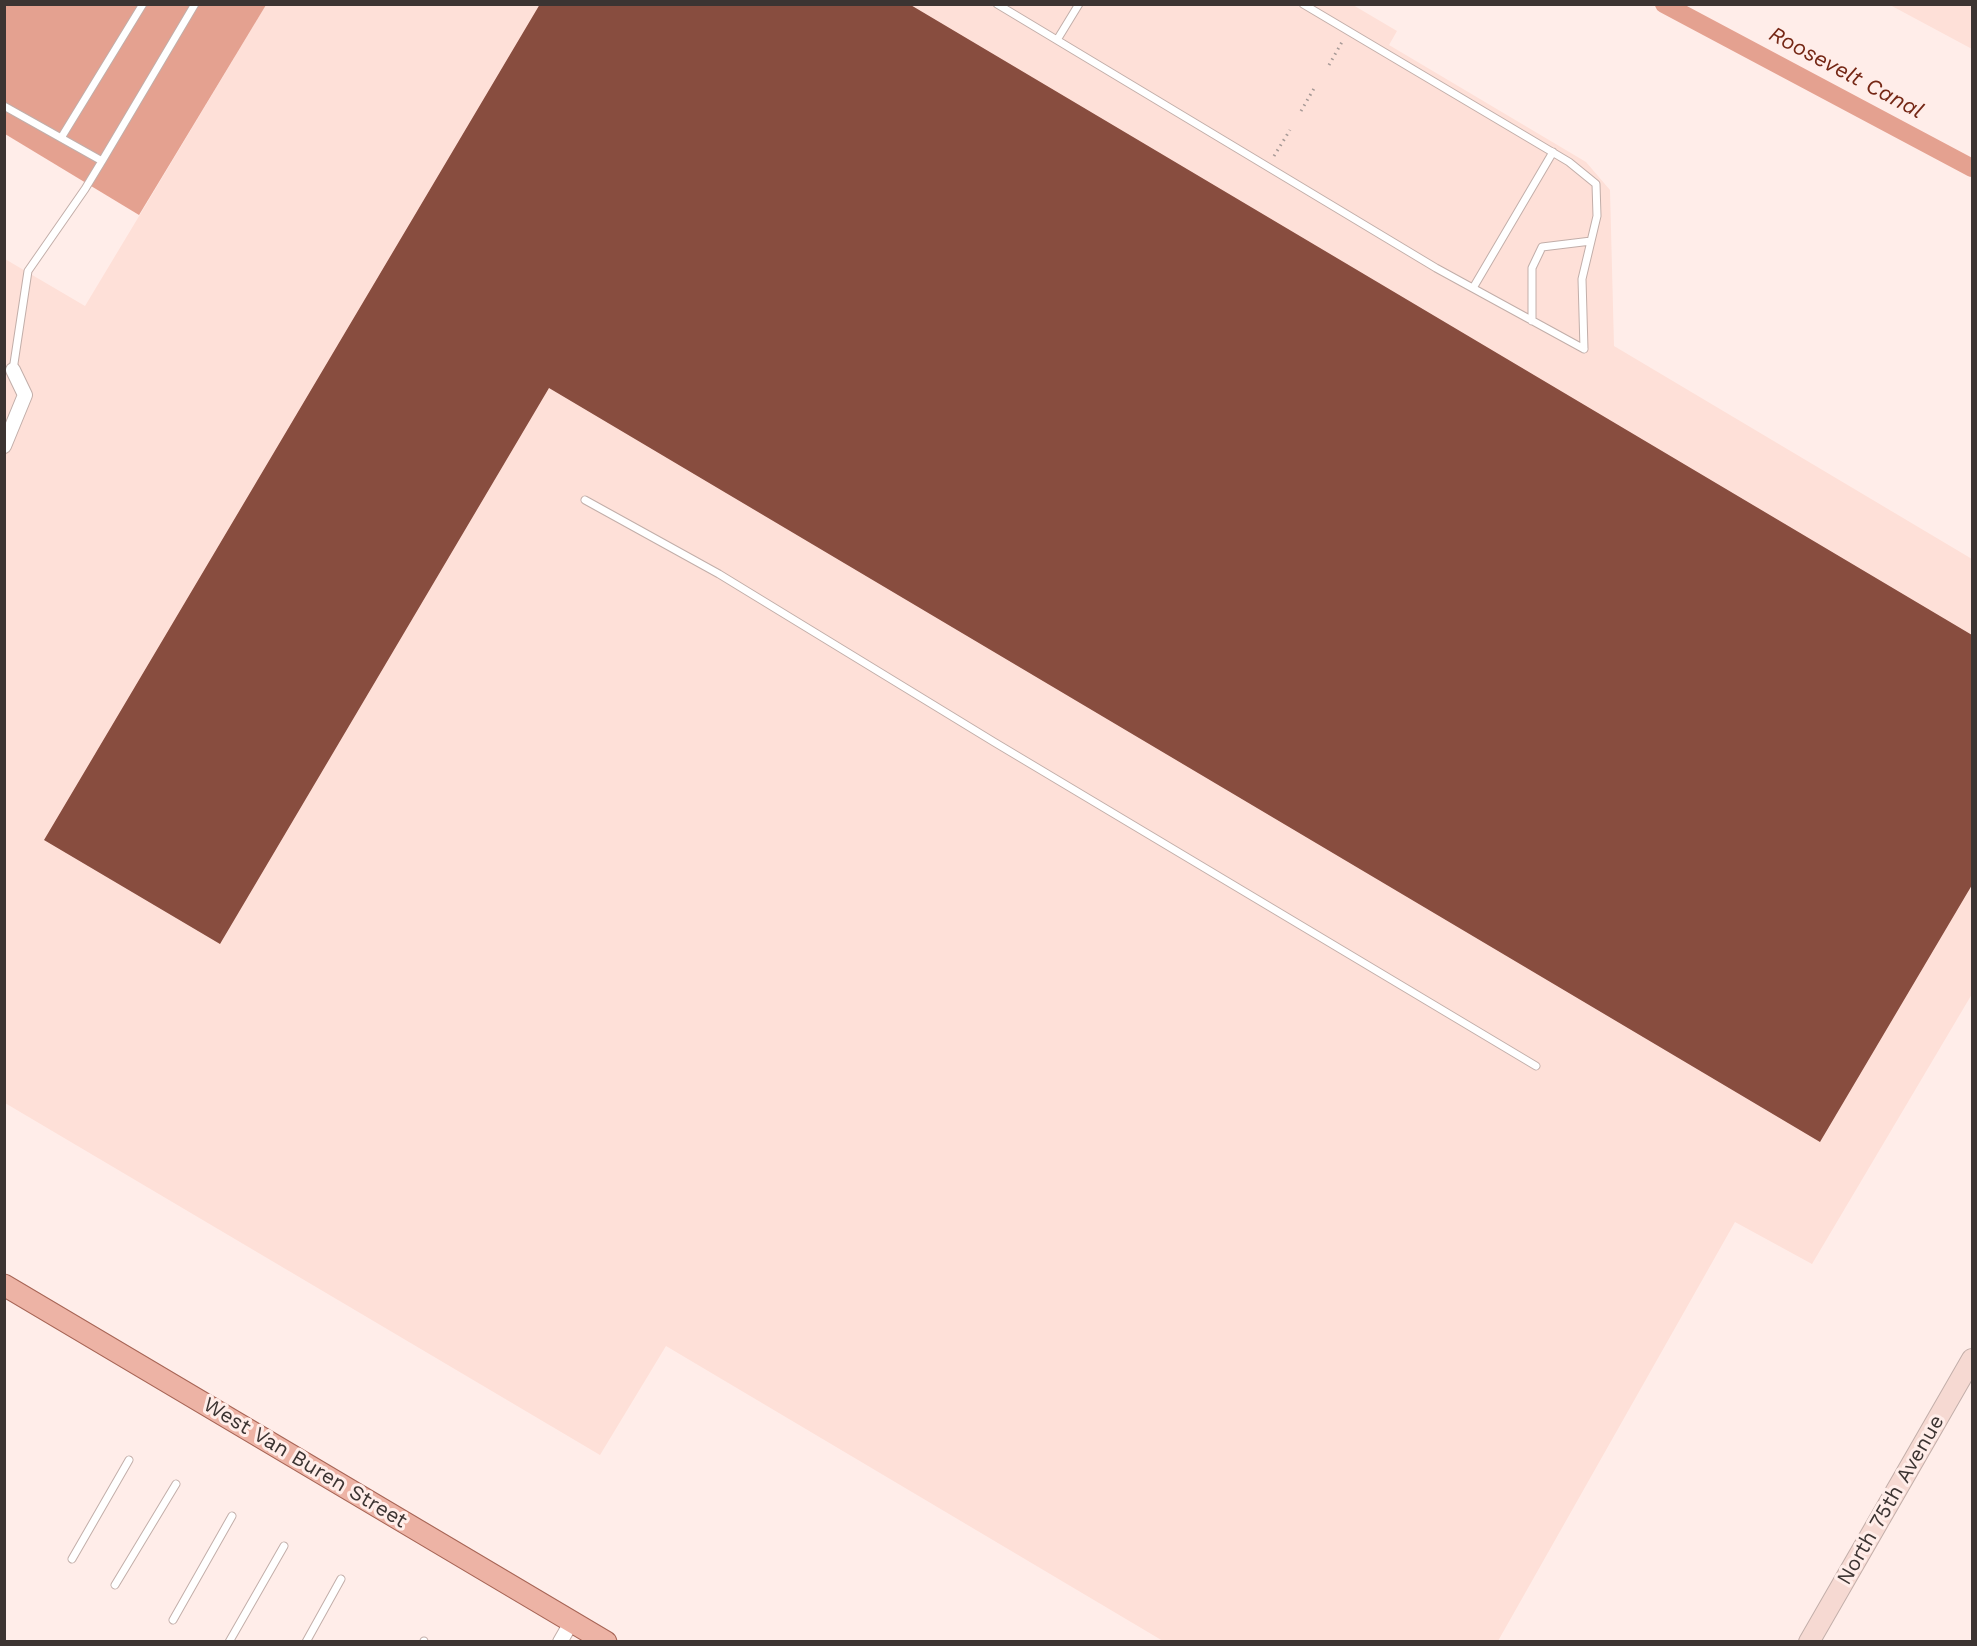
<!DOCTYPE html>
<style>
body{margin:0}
#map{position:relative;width:1977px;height:1646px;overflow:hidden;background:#ffede9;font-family:"Work Sans",sans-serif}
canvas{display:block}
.frame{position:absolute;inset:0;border:6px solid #3c3432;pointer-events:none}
</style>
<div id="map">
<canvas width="1977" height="1646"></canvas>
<div class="frame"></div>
</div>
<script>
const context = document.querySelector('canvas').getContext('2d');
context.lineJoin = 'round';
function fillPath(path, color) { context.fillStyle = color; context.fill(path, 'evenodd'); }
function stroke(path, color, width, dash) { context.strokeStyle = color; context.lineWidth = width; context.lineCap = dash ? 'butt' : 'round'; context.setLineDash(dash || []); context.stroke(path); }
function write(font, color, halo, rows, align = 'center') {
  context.font = font + ' "Work Sans",sans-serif'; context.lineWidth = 6; context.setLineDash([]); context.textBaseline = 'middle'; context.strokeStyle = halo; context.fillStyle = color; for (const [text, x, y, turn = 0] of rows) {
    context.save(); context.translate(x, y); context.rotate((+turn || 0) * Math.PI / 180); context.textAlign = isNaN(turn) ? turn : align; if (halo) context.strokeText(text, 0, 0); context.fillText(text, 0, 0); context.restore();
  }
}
const built = new Path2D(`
 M266,5H1353L1397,31L1389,45L1586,162L1610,190L1614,346L1972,559V994L1812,1264L1735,1222L1498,1641H1163L666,1346L600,1455L5,1103V259L85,306Z
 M1890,5H1972V49Z`);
const water = new Path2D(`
 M4,5H266L139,215L5,134Z`);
const canal = new Path2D(`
 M1664,4L1972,168`);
const building = new Path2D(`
 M540,4H909L1972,635V885L1820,1142L549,388L220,944L44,840Z`);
const path = new Path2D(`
 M1329,65L1342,42
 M1301,111L1316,85
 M1274,156L1290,130`);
const lane = new Path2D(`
 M997,4L1436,268L1584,349
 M1303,4L1569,162L1596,184L1597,216L1582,279L1584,349
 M1057,40L1079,4
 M4,106L102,161L85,189L28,271L13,370
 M61,138L143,4
 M102,161L195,4
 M1473,288L1553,152
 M1532,321V268L1542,247L1591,241
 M585,500L719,574L994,742L1536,1066
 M72,1559L129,1460
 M115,1585L176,1484
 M173,1620L232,1516
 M229,1642L284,1546
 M306,1642L341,1579
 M424,1642V1641`);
const street = new Path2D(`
 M4,446L25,395L13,370
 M560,1642L572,1621`);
const secondary = new Path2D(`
 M1809,1642L1972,1359`);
const primary = new Path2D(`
 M4,1285L606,1642`);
const streetNames = [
 ["West Van Buren Street",305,1463,31],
 ["North 75th Avenue",1891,1500,-60]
];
const waterNames = [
 ["Roosevelt Canal",1846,73,28]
];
fillPath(built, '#fee0d8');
fillPath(water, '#e4a190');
stroke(canal, '#e4a190', 18);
fillPath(building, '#884d3f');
stroke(lane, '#c2aea9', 9);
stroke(street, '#c2aea9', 16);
stroke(secondary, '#c2aea9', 22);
stroke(primary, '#a76556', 23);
stroke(path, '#a69996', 3, [1.5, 4.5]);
stroke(lane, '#fff', 7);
stroke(street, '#fff', 14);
stroke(secondary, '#f6d9d2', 20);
stroke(primary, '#edb3a5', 21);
write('21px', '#3c3432', '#ffede9', streetNames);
write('italic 22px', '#752715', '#ffede9', waterNames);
</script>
